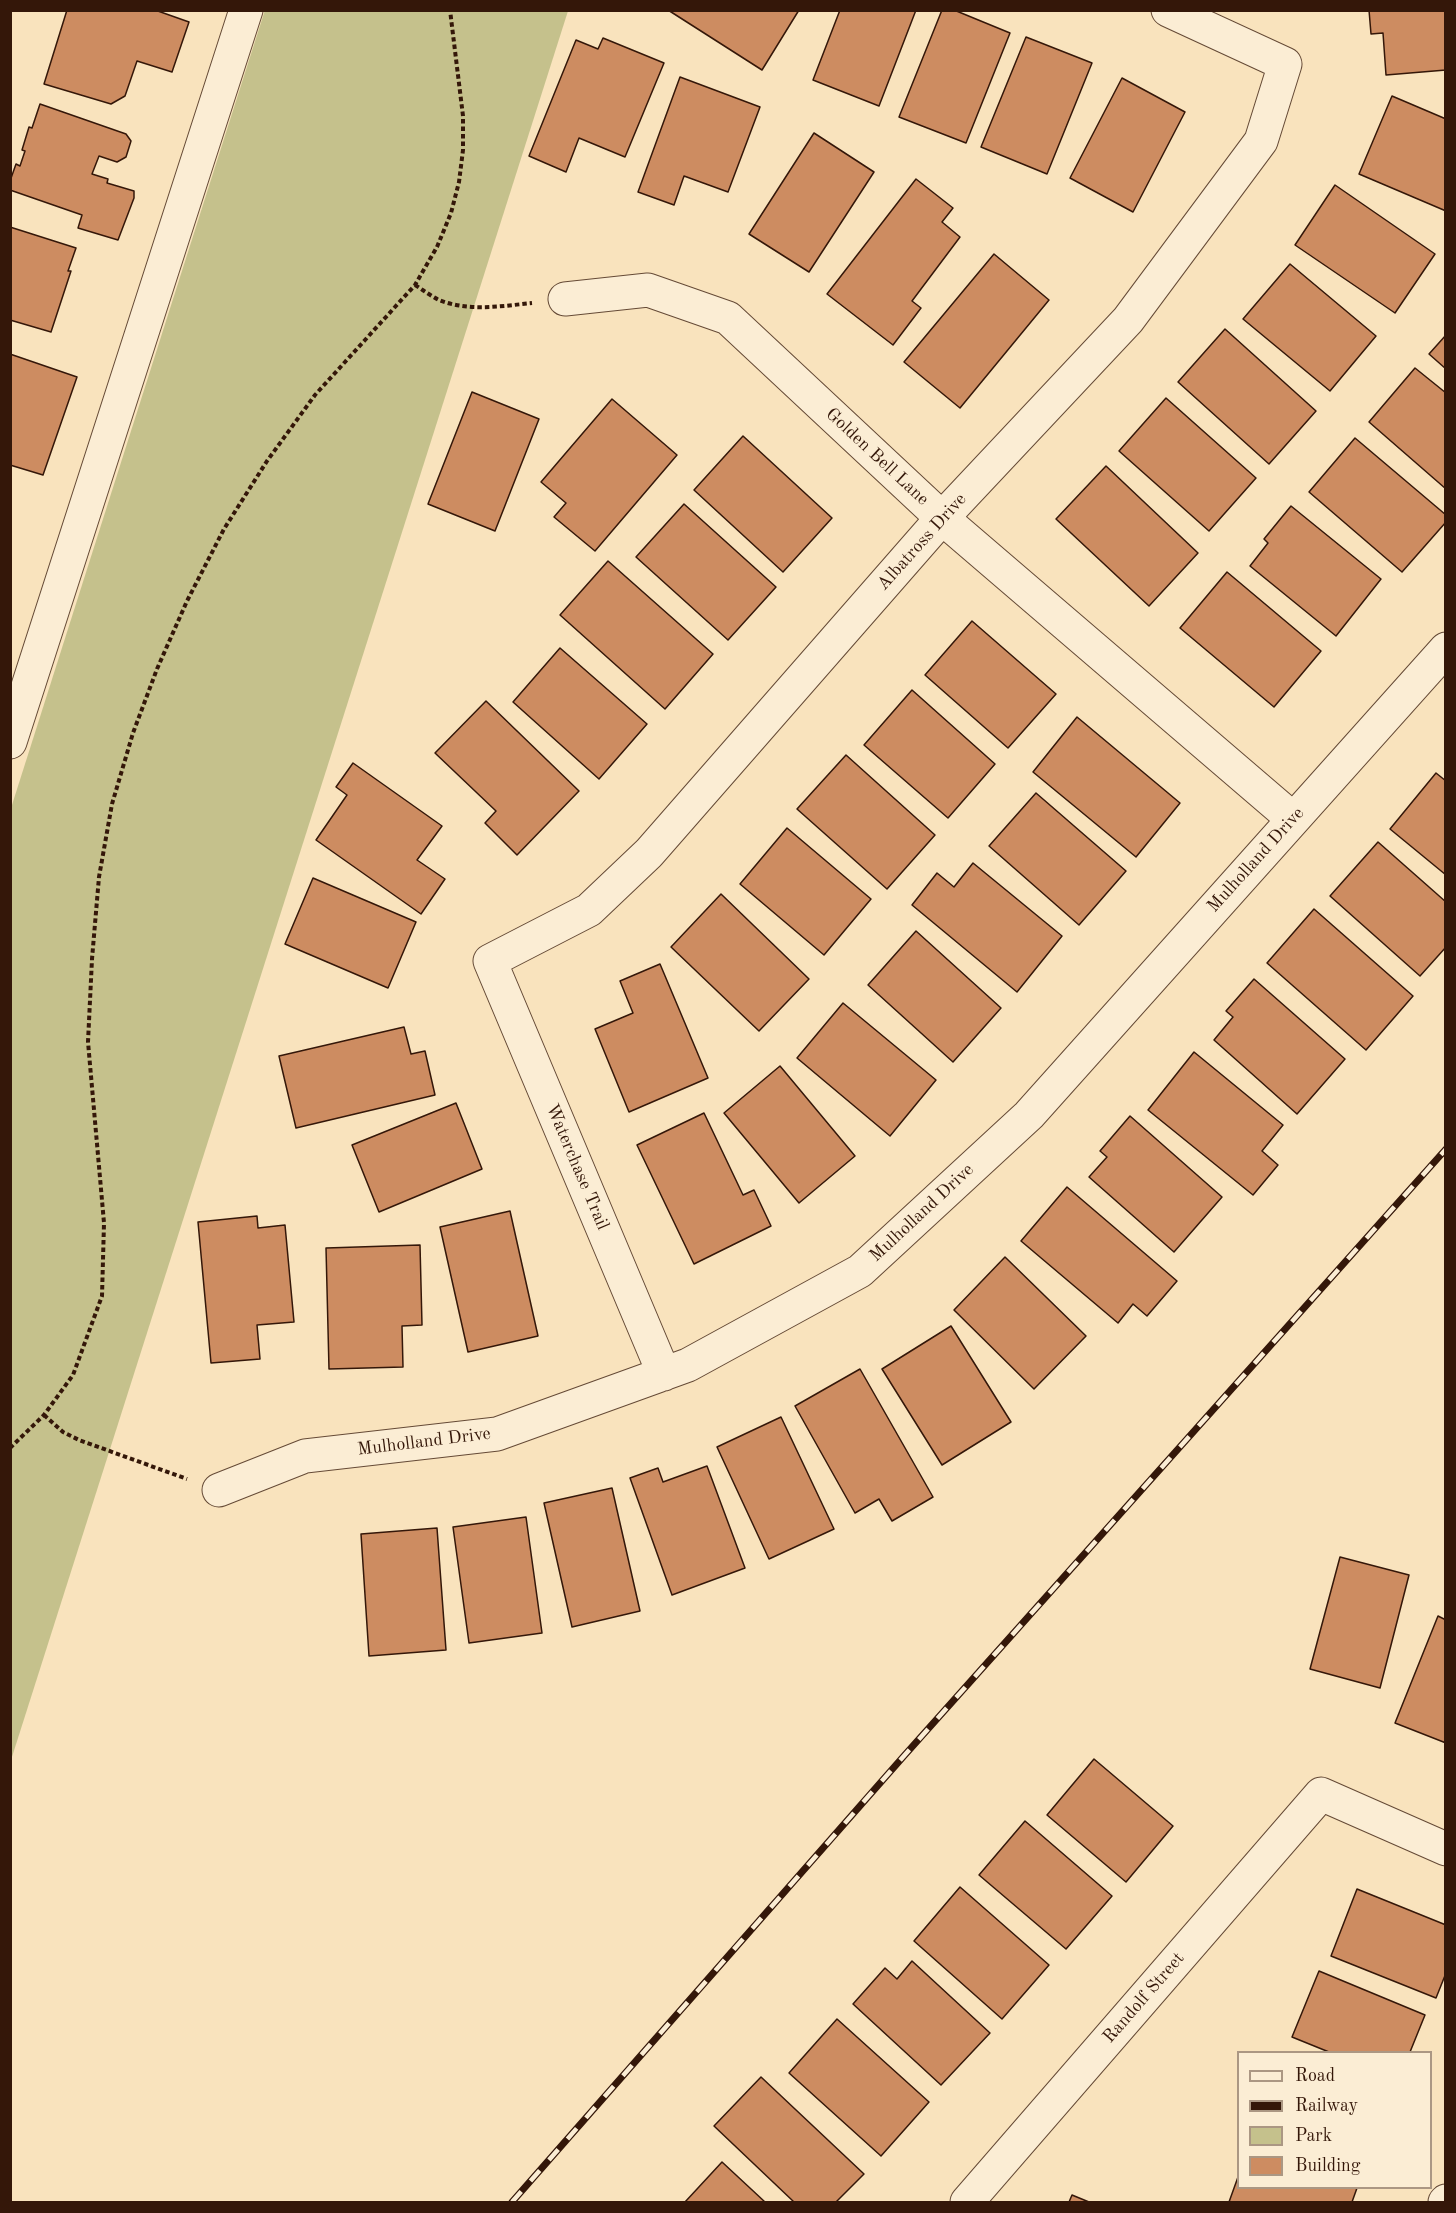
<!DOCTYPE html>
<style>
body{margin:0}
#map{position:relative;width:1456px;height:2213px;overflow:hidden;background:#f9e3bd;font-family:"Old Standard TT",serif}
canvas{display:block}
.frame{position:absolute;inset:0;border:12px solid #341709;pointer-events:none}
.legend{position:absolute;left:1237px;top:2051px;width:195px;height:138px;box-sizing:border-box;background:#fbedd4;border:2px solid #ab9783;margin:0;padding:8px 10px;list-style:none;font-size:18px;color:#341709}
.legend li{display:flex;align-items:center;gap:12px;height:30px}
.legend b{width:30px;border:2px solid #ab9783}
</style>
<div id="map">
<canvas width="1456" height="2213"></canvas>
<div class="frame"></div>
<ul class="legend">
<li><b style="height:8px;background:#fbedd4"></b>Road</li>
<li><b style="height:8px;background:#341709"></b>Railway</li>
<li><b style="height:16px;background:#c5c18c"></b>Park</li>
<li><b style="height:16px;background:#cd8c61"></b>Building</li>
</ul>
</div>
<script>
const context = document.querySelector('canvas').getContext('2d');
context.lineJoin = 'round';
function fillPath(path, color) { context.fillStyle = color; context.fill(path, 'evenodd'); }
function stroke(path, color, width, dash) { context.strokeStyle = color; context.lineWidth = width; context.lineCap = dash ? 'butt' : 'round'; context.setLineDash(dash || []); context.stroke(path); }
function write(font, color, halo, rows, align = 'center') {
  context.font = font + ' "Old Standard TT",serif'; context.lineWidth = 5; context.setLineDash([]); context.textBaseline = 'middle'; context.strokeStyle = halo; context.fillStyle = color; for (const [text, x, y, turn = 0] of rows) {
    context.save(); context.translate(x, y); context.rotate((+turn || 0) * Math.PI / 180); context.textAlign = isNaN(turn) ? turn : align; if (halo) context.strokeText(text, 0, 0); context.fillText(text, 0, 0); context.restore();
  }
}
const green = new Path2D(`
 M265,10L568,11L11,1760V808Z`);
const building = new Path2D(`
 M67,10H155L189,22L172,72L137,61L125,96L111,104L44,84Z
 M668,10H799L762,70Z
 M840,10H916L879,106L813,80Z
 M942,10H954L1010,33L966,143L899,117Z
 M1369,10H1446V70L1386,75L1383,33L1371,34Z
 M1026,37L1092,63L1047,174L981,147Z
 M603,38L664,63L625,157L579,138L566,172L529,156L576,40L598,49Z
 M680,77L760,107L728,192L684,176L674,205L638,192Z
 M1122,78L1185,112L1133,212L1070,178Z
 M1392,96L1446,119V211L1359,174Z
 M40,104L126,134L131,141L126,157L117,162L99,156L92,174L108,179L107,183L134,191V198L118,240L78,228L82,215L10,190V181L16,164L20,166L25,151L22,150L29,127L32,128Z
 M814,133L874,172L809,272L749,234Z
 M916,179L953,208L942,222L960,237L912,301L921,308L893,345L827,294Z
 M1335,185L1435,254L1395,313L1295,245Z
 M10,227L76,248L68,271H71L51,332L10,320Z
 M994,254L1049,300L960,408L904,362Z
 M1290,264L1376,336L1330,391L1243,319Z
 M1225,329L1316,411L1269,464L1178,382Z
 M1446,335V369L1429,354Z
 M10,354L77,377L43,475L10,465Z
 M1415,368L1446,393V489L1369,422Z
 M472,392L539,419L495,531L428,504Z
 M1166,398L1256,478L1209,531L1119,451Z
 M612,399L677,455L595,551L554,517L566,503L541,482Z
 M743,436L832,518L783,572L694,490Z
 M1355,438L1446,515V522L1402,572L1309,492Z
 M1106,466L1198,553L1149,606L1056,519Z
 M684,504L776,587L728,640L636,557Z
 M1291,506L1381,579L1336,636L1250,566L1268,543L1264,539Z
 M608,561L713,654L665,709L560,615Z
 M1227,572L1321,651L1274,707L1180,628Z
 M972,621L1056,694L1008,748L925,675Z
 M560,648L647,724L599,779L513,702Z
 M912,690L995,764L948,818L864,745Z
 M486,701L579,791L517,855L485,823L496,811L435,753Z
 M1077,717L1180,803L1136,857L1033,772Z
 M846,755L935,835L887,889L797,809Z
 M353,763L442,826L417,860L445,879L421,914L316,840L347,795L336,787Z
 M1436,773L1446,781V875L1390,829Z
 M1036,793L1126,871L1079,925L989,846Z
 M787,828L871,899L824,955L740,884Z
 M1378,842L1446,902V947L1420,976L1330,896Z
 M973,863L1062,936L1017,992L912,905L937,873L954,887Z
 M313,878L416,922L388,988L285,944Z
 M721,894L809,979L759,1031L671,947Z
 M1314,909L1413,996L1366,1050L1267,963Z
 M916,931L1001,1008L953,1062L868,985Z
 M660,964L708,1078L629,1112L595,1029L633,1013L620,981Z
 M1254,979L1345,1059L1297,1114L1214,1040L1233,1017L1226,1011Z
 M843,1003L936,1080L890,1136L797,1058Z
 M404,1027L411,1054L425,1051L435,1095L296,1128L279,1056Z
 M1194,1052L1283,1125L1262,1151L1278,1165L1253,1195L1148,1110Z
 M780,1066L855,1156L799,1203L724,1113Z
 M456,1103L482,1169L379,1212L352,1145Z
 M704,1113L743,1195L754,1190L771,1226L694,1264L637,1145Z
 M1130,1116L1222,1197L1174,1252L1089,1177L1107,1157L1100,1151Z
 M1067,1187L1177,1281L1147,1316L1133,1304L1118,1323L1021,1241Z
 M510,1211L538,1336L468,1352L440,1227Z
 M257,1216L258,1228L285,1225L294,1322L257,1325L260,1359L211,1363L198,1222Z
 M420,1245L422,1325L402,1326L403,1367L329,1369L326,1248Z
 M1005,1257L1086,1336L1034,1389L954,1310Z
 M951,1326L1011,1422L942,1465L882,1369Z
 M860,1369L933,1497L892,1521L879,1499L855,1513L795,1406Z
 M781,1417L834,1529L769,1559L717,1447Z
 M707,1466L745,1568L672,1595L630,1478L658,1468L663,1482Z
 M612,1488L640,1611L572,1627L544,1503Z
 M526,1517L542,1633L469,1643L453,1527Z
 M437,1528L446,1650L369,1656L361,1534Z
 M1340,1557L1409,1575L1380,1688L1310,1669Z
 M1438,1616L1446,1620V1743L1395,1723Z
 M1094,1759L1173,1826L1126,1882L1047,1815Z
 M1025,1821L1112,1896L1066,1949L979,1875Z
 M960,1887L1049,1965L1002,2019L914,1941Z
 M1357,1889L1446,1925V1973L1436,1998L1331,1956Z
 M912,1961L990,2033L941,2085L853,2004L885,1968L897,1979Z
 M1319,1971L1425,2015L1410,2052H1329L1292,2037Z
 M837,2019L929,2102L881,2156L789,2073Z
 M761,2077L864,2174L836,2202H794L714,2126Z
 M722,2162L765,2202H685Z
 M1238,2177V2188H1357L1352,2202H1229Z
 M1072,2195L1089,2202H1069Z`);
const path = new Path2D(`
 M415,285C423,290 431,296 439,300C469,312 502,306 532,303
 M44,1415L63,1432L79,1440L187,1479
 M10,1448L44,1415L73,1375L102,1296L104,1223L88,1042L92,959L99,877L112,804L133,733L157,669L187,601L224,529L267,461L315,395L415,285L437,247L451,213L459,182L463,150V116L450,10`);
const minor = new Path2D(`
 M565,299L648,290L728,318L942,518L1293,819
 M10,742L246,10
 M664,1374L490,961L589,910L649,853L942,518L1128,320L1261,141L1285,64L1168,10
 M219,1490L305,1456L497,1434L688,1365L860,1271L1029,1115L1446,649
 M967,2202L1321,1794L1446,1849
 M1445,2202L1446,2201`);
const rail = new Path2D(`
 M512,2202L903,1757L1446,1149`);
const streetNames = [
 ["Golden Bell Lane",877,457,43],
 ["Albatross Drive",922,542,-48],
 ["Mulholland Drive",1256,860,-48],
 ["Waterchase Trail",577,1167,67],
 ["Mulholland Drive",922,1213,-43],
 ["Mulholland Drive",424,1442,-7],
 ["Randolf Street",1144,1998,-49]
];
fillPath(green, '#c5c18c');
fillPath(building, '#cd8c61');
stroke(building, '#341709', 1.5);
stroke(minor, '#654a36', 35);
stroke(path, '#341709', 4, [4.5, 3]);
stroke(minor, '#fbedd4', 33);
stroke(rail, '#341709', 7);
stroke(rail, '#fbedd4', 4.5, [14]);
write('18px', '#341709', '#fbedd4', streetNames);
</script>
